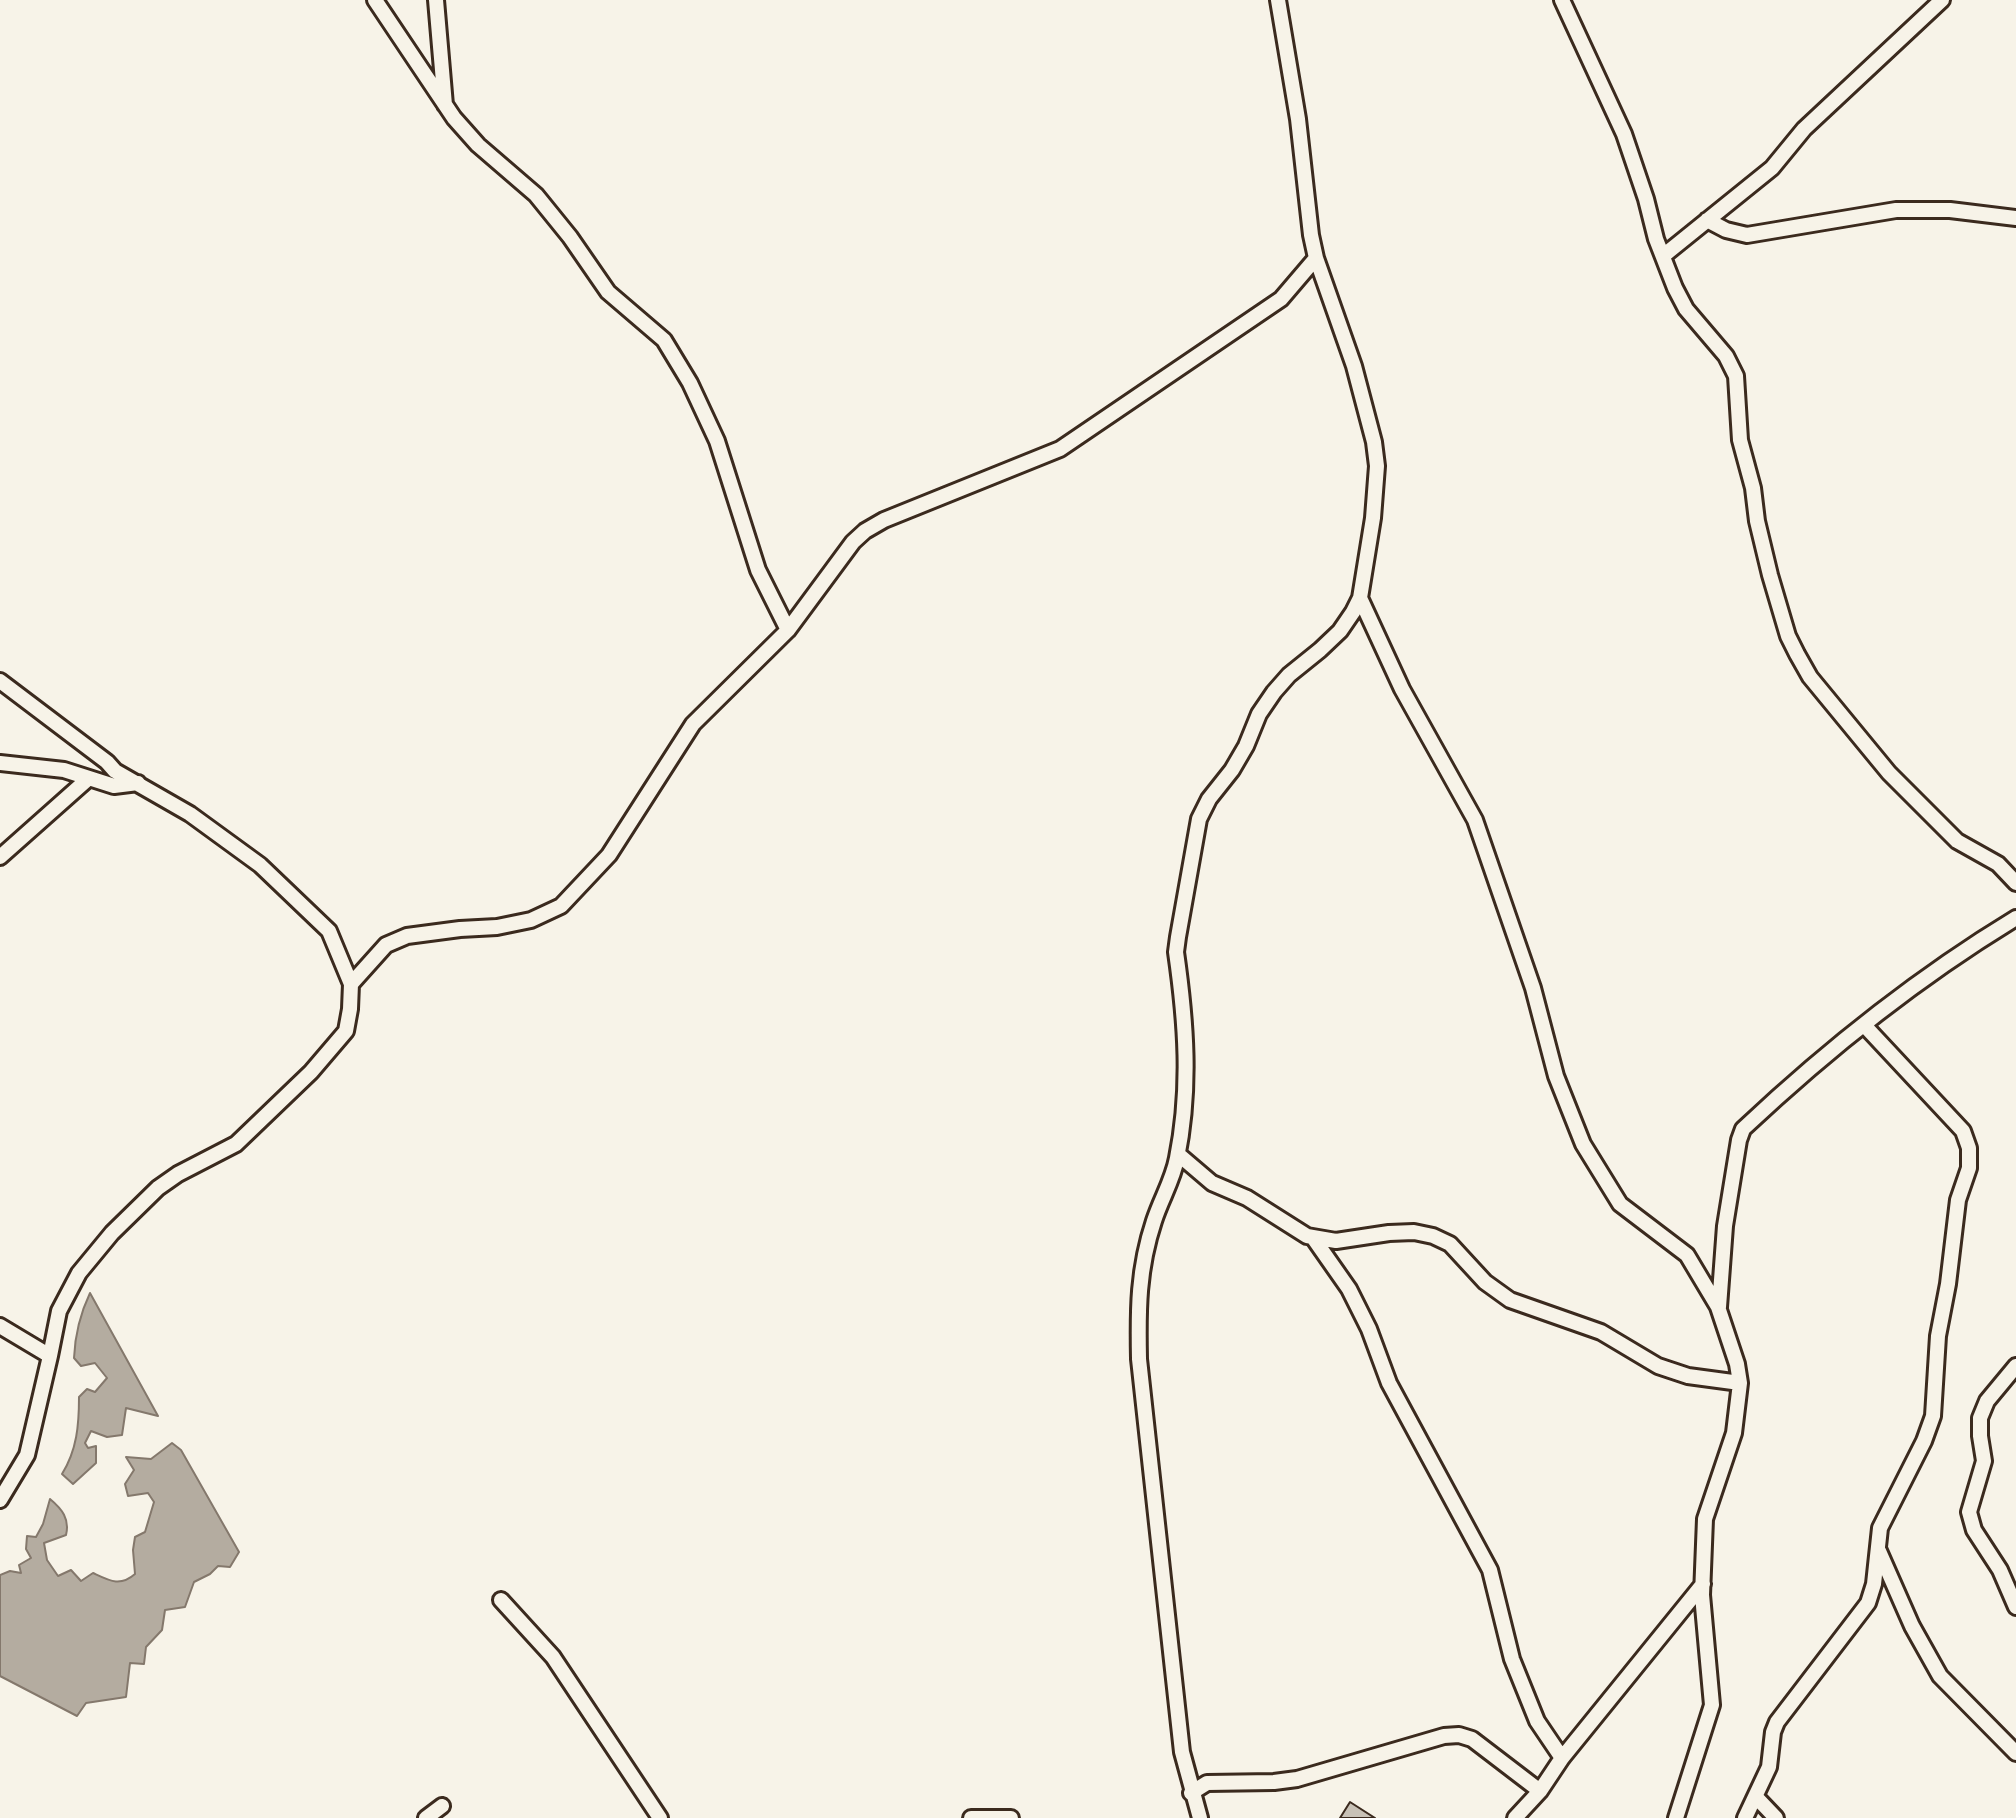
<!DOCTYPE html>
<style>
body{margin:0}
canvas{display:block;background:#f7f3e8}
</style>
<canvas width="2016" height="1818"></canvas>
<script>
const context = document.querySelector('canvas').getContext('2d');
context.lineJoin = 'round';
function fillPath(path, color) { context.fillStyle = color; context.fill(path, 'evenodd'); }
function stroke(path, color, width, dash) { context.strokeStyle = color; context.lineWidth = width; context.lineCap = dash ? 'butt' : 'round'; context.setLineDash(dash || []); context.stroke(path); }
const water = new Path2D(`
 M90,1293L158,1416L126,1408L122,1435L107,1437L91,1431L85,1443L88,1448L96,1446V1463L73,1484L62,1474C77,1450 79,1425 79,1397L87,1389L95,1392L107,1378L95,1363L81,1366L74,1358C75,1335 80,1314 90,1293Z
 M172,1443L181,1450L239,1552L230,1567L218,1566L210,1574L194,1582L185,1607L165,1610L162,1630L146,1647L144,1664L130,1663L126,1697L86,1703L77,1716L0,1676V1575L10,1571L21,1573L19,1565L31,1558L26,1549L27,1536L36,1537L43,1524L50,1499C62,1509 70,1519 66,1535L44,1543L47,1560L58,1576L71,1570L81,1581L93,1573C110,1581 120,1587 135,1574L133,1550L135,1537L145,1532L154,1502L148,1493L128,1496L125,1484L134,1470L126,1457L151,1459Z`);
const building = new Path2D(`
 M1350,1802L1375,1818H1340Z`);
const minor = new Path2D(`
 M375,0L454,118L478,145L536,195L570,237L608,292L664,340L690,383L717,441L758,570L788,630
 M436,0L445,105
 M1562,0L1624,134L1646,199L1656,239L1675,288L1686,309L1726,356L1736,376L1740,440L1753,488L1757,521L1770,575L1788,636L1797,654L1810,677L1889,773L1957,841L1998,864L2016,883
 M1707,220L1726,230L1747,235L1896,210H1950L2016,218
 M1663,256L1772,168L1804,129L1942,0
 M1360,598L1402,689L1475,820L1533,988L1556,1076L1583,1144L1620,1204L1687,1255L1718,1307L1737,1364L1740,1383L1734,1433L1705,1519L1702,1595L1712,1705L1676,1818
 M0,681L107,762L115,771L190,814L260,865L329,931L351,984L350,1009L346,1031L311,1072L236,1144L178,1174L158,1188L112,1233L79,1273L59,1311L50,1356
 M0,763L64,770L114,786L138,783
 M0,857L89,778
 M351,984L386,945L407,936L460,929L497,927L531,920L561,906L609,855L693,724L788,630L853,542L865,531L884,520L1060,449L1281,299L1316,258
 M1178,1154L1212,1183L1247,1198L1307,1236L1336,1241L1389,1233L1414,1232L1433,1236L1450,1244L1485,1282L1510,1300L1601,1332L1658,1366L1688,1376L1740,1383
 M1314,1239L1349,1289L1369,1329L1389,1383L1490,1570L1512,1659L1537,1721L1562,1758
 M1719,1307L1725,1226L1739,1140L1743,1129C1827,1050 1917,978 2016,918
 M0,1326L50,1356L27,1455L0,1500
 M2016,1366L1987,1401L1980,1418V1436L1984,1461L1969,1512L1974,1530L2000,1570L2016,1607
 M1879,1551L1912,1626L1940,1676L2016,1753
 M501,1600L553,1657L660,1818
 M1191,1793L1207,1783L1274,1782L1297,1779L1444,1736L1459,1735L1472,1739L1540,1791
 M1756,1797L1776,1818
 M426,1818L442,1806
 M971,1818H1011
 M1200,1818L1182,1752L1139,1359C1138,1310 1138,1269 1154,1221C1161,1199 1173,1180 1177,1158C1191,1088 1186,1022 1176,952L1178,937L1199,819L1209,799L1232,770L1246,746L1259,714L1274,692L1289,675L1320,650L1340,631L1353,612L1360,598L1373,518L1377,466L1374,442L1354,366L1316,258L1311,235L1298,119L1278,0
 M1515,1818L1540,1791L1562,1758L1703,1584
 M1745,1818L1769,1767L1773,1732L1777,1722L1868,1603L1874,1584L1880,1528L1924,1441L1933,1416L1938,1336L1948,1284L1958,1200L1969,1168V1148L1963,1131L1864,1025`);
fillPath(water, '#b4aca0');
stroke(water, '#84786c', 2);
fillPath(building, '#c8c1b6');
stroke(building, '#3b2a1e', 2);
stroke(minor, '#3b2a1e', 20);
stroke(minor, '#f7f3e8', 14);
</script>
